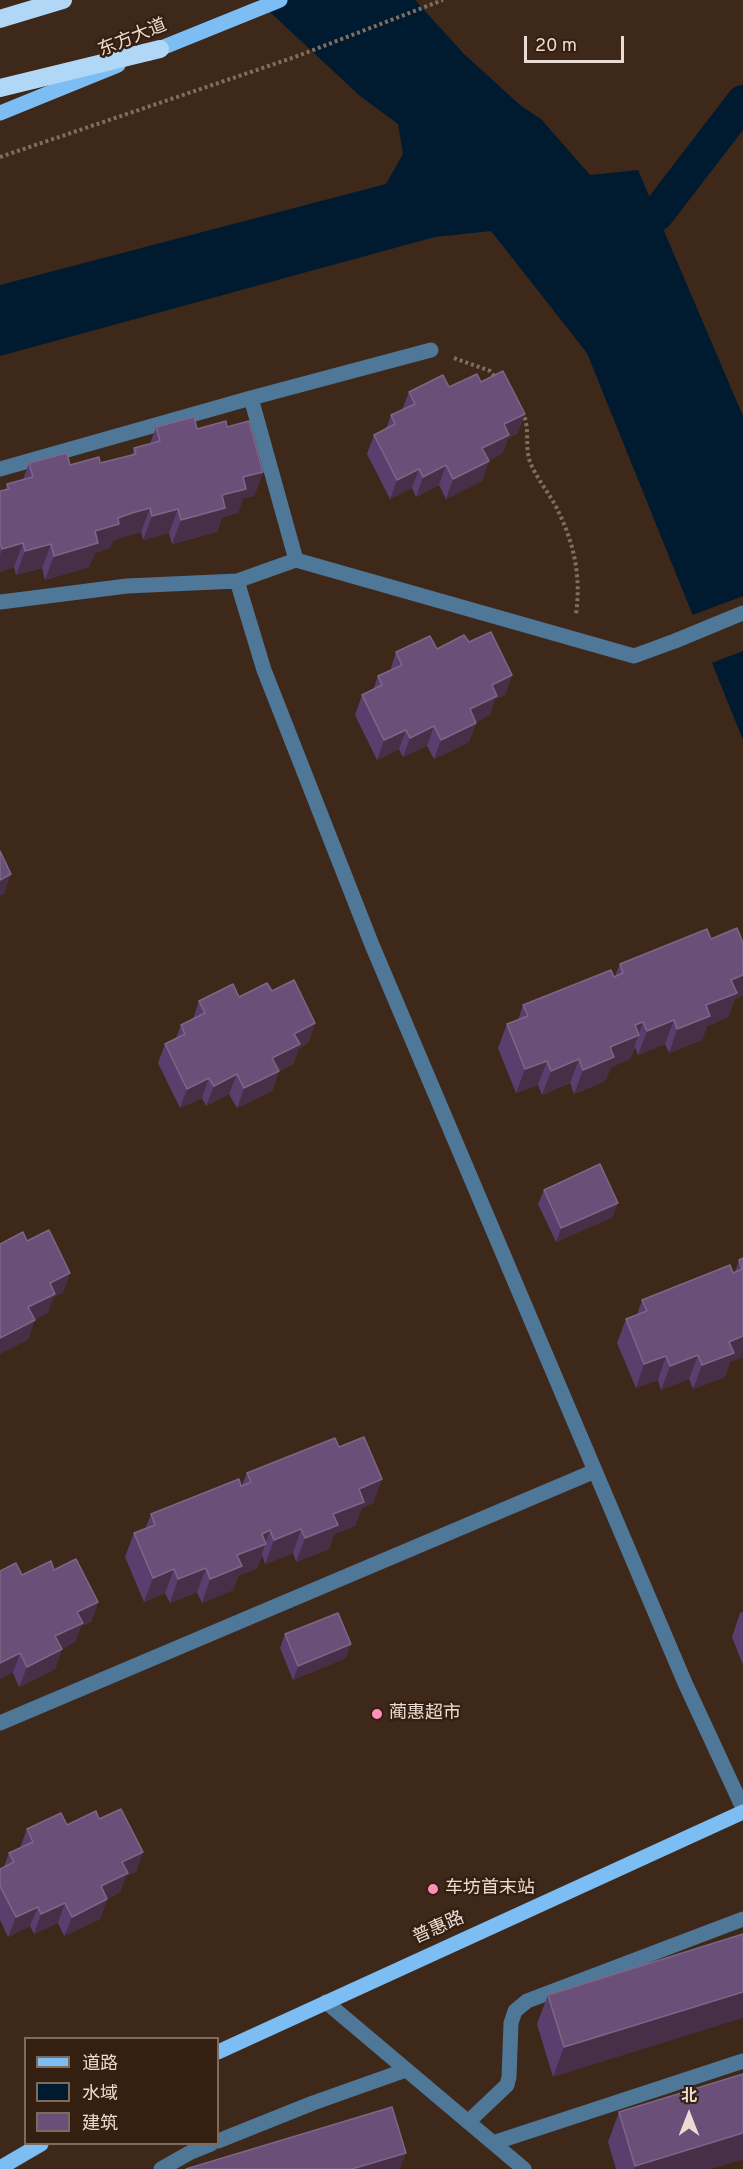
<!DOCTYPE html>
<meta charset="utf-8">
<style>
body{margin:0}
#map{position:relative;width:743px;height:2169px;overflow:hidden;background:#3e281a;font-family:Overpass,"Noto Sans SC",sans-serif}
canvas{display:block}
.legend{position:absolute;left:24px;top:2037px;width:195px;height:108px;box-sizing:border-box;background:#341f10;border:2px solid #7d6b5e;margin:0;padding:8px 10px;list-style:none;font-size:18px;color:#ebdcd3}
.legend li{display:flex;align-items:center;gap:12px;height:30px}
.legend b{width:30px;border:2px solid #7d6b5e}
.north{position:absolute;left:659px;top:2085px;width:60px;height:60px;-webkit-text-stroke:4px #341f10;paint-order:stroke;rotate:0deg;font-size:16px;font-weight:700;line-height:24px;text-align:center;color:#ebdcd3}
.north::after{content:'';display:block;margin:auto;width:21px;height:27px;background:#ebdcd3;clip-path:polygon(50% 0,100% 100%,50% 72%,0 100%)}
.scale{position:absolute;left:524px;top:36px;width:100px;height:27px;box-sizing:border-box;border:3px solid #ebdcd3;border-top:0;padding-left:8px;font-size:18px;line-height:21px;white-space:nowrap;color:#ebdcd3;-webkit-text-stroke:4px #341f10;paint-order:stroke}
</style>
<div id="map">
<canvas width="743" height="2169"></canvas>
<ul class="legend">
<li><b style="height:8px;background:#7cbef4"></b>道路</li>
<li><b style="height:16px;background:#001b30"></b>水域</li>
<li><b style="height:16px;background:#6a5079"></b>建筑</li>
</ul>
<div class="north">北</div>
<div class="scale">20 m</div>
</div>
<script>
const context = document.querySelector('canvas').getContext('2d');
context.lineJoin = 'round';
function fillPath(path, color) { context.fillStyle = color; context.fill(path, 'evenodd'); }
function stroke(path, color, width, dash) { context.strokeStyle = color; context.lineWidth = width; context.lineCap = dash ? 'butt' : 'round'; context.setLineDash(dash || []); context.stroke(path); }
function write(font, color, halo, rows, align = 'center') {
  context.font = font + ' Overpass,"Noto Sans SC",sans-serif'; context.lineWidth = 5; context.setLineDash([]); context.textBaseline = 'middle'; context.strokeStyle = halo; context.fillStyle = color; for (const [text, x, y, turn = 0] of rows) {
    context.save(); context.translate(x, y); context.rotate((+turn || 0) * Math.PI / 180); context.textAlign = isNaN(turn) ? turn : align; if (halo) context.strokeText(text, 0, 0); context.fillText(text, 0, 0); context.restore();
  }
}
const water = new Path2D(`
 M257,0H415L464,54L520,105L541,119L590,175L638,170L743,416V740L587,353L491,231L435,237L0,356V285L386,184L403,154L398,124L360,96Z`);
const pier = new Path2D(`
 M743,596V651L709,664L690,616Z`);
const canal = new Path2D(`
 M657,214L743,102`);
const path = new Path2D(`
 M0,157L295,57L443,0
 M454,358L490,371L495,377
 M522,412C531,427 524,445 530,462C537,480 552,496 560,515C575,547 581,579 576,614`);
const minor = new Path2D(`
 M251,398L296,560
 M0,469L251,398L431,350
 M237,581L264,670L372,945L685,1683L743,1808
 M0,602L127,586L237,581L296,560L634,656L675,641L743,613
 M0,1723L595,1471
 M326,2002L524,2169
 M468,2122L507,2085L509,2077L511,2023L515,2011L527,2001L743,1919
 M218,2141L313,2103L406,2070
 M493,2143L743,2061
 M161,2169L191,2152L211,2144`);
const major = new Path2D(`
 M149,53L280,0
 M0,113L118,65
 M218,2052L743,1812
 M0,2168L41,2144`);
const highway = new Path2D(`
 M0,19L63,0
 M0,88L160,49`);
const wall = new Path2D(`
 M481,382L525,414L517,434L508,438L502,454L488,461L482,481L446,499L439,485L416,497L412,488L390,499L367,454L374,435L386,429L391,415L402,410L409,392L449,387Z
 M156,427L197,429L227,427L263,472L254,496L243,498L238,513L222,517L217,532L172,544L169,533L143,540L141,532L123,537L113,541L110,548L95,553L89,567L45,580L42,568L16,575L14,567L0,572V491L5,490L7,484L23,479L29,463L70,465L100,463L132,455L134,448L150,444Z
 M469,642L512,675L505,695L495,699L490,715L476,722L469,742L434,759L427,746L403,757L399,749L377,760L355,715L362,695L373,690L378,676L390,671L396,652L437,649Z
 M711,939L743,943V995L735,999L728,1017L707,1026L702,1040L669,1053L665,1044L638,1055L635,1047L630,1059L611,1067L605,1081L574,1094L570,1083L542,1095L538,1085L516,1093L498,1048L507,1024L518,1020L523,1005L614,977L615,976L620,964Z
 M272,991L315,1023L308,1043L299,1048L293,1064L279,1071L272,1091L237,1108L229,1094L206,1106L202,1098L180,1108L158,1063L165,1044L176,1038L181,1025L193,1019L199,1001L239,997Z
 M544,1190L613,1217L556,1242L538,1204Z
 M743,1258L730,1362L725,1377L693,1389L689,1379L661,1390L658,1380L636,1388L617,1343L626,1319L637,1315L642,1300L733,1273L735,1272L739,1260Z
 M339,1447L382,1479L373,1503L362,1508L355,1526L334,1534L329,1549L296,1562L293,1553L265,1564L262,1555L257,1568L238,1576L233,1590L202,1603L197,1592L170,1603L165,1593L144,1602L125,1557L134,1533L145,1529L151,1514L242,1485L247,1473Z
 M54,1570L98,1602L91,1622L81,1626L75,1642L62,1649L55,1669L19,1687L13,1673L22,1575Z
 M743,1612V1665L732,1637L740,1613Z
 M285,1634L346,1658L293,1680L280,1648Z
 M99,1819L143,1852L136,1872L126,1876L120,1892L107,1899L100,1919L64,1936L58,1923L34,1934L30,1926L8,1937L0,1920V1869L4,1867L9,1853L20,1848L27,1829L67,1825Z
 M743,1934L553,2077L537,2024L548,1995Z
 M619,2112L743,2159L710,2169H616L608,2142Z`);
const shadedWall = new Path2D(`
 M525,414L517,434L508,438L502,454L475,468L482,448L504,424Z
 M489,461L482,481L446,499L453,479Z
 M446,465L439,485L416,497L423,477Z
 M419,469L412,488L390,499L397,480Z
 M263,472L254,496L243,498L238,513L222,517L217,532L172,544L181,520L222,495L243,477Z
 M150,508L141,532L123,537L113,541L110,548L95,553L89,567L45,580L54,556L118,518L132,513Z
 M178,509L169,533L143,540L152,516Z
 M23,543L14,567L0,572V555L2,549Z
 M51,544L42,568L16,575L25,551Z
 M512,675L505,695L495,699L490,715L462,729L470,709L492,685Z
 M476,723L469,742L434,759L441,740Z
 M434,726L427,746L403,757L410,738Z
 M406,730L399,749L377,760L384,740Z
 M11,874L4,894L0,896V880Z
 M743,975V995L735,999L728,1017L707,1026L702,1040L669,1053L677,1029L706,1005L731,980Z
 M674,1020L665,1044L638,1055L647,1031Z
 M643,1022L630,1059L611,1067L605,1081L574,1094L583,1070L635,1025Z
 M315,1023L308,1043L299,1048L293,1064L265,1077L272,1058L294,1034Z
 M579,1059L570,1083L542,1095L551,1071Z
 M547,1061L538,1085L516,1093L525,1069Z
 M279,1071L272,1091L237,1108L244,1088Z
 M237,1074L229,1094L206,1106L214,1086Z
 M209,1078L202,1098L180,1108L187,1089Z
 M618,1203L613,1217L556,1242L561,1228Z
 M70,1273L63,1293L54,1297L48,1313L21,1327L28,1307L50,1283Z
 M35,1320L28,1340L0,1354V1338Z
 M743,1336V1357L730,1362L725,1377L693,1389L702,1365L729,1342Z
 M698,1355L689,1379L661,1390L670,1366Z
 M666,1356L658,1380L636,1388L644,1364Z
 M382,1479L373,1503L362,1508L355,1526L334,1534L329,1549L296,1562L305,1538L333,1514L359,1489Z
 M301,1529L293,1553L265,1564L274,1540Z
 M270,1530L257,1568L238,1576L233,1590L202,1603L210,1579L262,1534Z
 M206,1568L197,1592L170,1603L178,1579Z
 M174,1569L165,1593L144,1602L153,1578Z
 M98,1602L91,1622L81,1626L75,1642L48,1656L55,1636L77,1612Z
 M351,1644L346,1658L293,1680L298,1666Z
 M62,1649L55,1669L19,1687L27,1667Z
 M20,1653L13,1673L0,1679V1663Z
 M143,1852L136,1872L126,1876L120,1892L94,1906L101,1886L122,1862Z
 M107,1899L100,1919L64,1936L72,1917Z
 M65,1903L58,1923L34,1934L41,1914Z
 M38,1907L30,1926L8,1937L16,1917Z
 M743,1992V2018L553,2077L564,2047Z
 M743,2133V2159L710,2169H634L635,2166Z
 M406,2153L400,2169H352Z`);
const building = new Path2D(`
 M503,371L525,414L504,424L509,435L482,448L489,461L453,479L446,465L423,477L419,469L397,480L374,435L395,424L391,415L415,404L409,392L443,375L449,387L477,374L481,382Z
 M194,417L197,429L226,421L227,427L249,421L263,472L243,477L246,489L222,495L225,508L181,520L178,509L152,516L150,508L132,513L118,518L119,524L95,531L98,543L54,556L51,544L25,551L23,543L2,549L0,542V491L9,489L7,484L33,477L29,463L67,453L70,465L99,457L100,463L136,454L134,448L160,441L156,427Z
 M491,632L512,675L492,685L497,696L470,709L476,723L441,740L434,726L410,738L406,730L384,740L362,695L382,685L378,676L402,665L396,652L430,636L437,649L464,635L469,642Z
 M0,851L11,874L0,880Z
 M737,928L743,943V975L731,980L737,993L706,1005L710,1016L677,1029L674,1020L647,1031L643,1022L635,1025L639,1035L610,1047L614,1057L583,1070L579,1059L551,1071L547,1061L525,1069L507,1024L528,1016L523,1005L611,970L614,977L623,973L620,964L707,929L711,939Z
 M294,980L315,1023L294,1034L300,1044L272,1058L279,1071L244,1088L237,1074L214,1086L209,1078L187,1089L165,1044L185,1034L181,1025L205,1013L199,1001L233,984L239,997L267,983L272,991Z
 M600,1164L618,1203L561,1228L544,1190Z
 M49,1230L70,1273L50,1283L55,1294L28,1307L35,1320L0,1338V1244L23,1232L27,1241Z
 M743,1258V1336L729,1342L734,1353L702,1365L698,1355L670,1366L666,1356L644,1364L626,1319L647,1311L642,1300L730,1265L733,1273L742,1269L739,1260Z
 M364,1437L382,1479L359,1489L364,1502L333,1514L338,1525L305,1538L301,1529L274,1540L270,1530L262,1534L266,1544L237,1555L242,1566L210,1579L206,1568L178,1579L174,1569L153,1578L134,1533L155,1525L151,1514L239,1479L241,1486L251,1482L247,1473L335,1438L339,1447Z
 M76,1559L98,1602L77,1612L83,1623L55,1636L62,1649L27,1667L20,1653L0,1663V1571L16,1563L22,1575L51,1561L54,1570Z
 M338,1613L351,1644L298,1666L285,1634Z
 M121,1809L143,1852L122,1862L128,1873L101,1886L107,1899L72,1917L65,1903L41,1914L38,1907L16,1917L0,1886V1869L14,1862L9,1853L33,1842L27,1829L61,1813L67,1825L96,1811L99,1819Z
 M743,1934V1992L564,2047L548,1995Z
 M743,2074V2133L635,2166L619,2112Z
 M392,2107L406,2153L352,2169H186Z`);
const markers = [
 [377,1714,6,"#ff8eba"],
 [433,1889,6,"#ff8eba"]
];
const streetNames = [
 ["东方大道",133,39,-22],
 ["普惠路",439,1929,-24]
];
const poiNames = [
 ["蔺惠超市",389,1714],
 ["车坊首末站",445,1889]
];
fillPath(water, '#001b30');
fillPath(pier, '#3e281a');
stroke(canal, '#001b30', 34);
stroke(path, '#816e62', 4, [3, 3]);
stroke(minor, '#4f7798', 15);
stroke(major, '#7cbef4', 15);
stroke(highway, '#b1d7f7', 18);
fillPath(wall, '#5a3f6e');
fillPath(shadedWall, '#482f48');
fillPath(building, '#6a5079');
stroke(building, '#7e6687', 1.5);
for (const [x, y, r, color] of markers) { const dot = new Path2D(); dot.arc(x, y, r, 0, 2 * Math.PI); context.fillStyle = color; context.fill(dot); stroke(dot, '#341f10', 2); }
write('18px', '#ebdcd3', '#341f10', streetNames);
write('18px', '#ebdcd3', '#341f10', poiNames, 'left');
</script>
